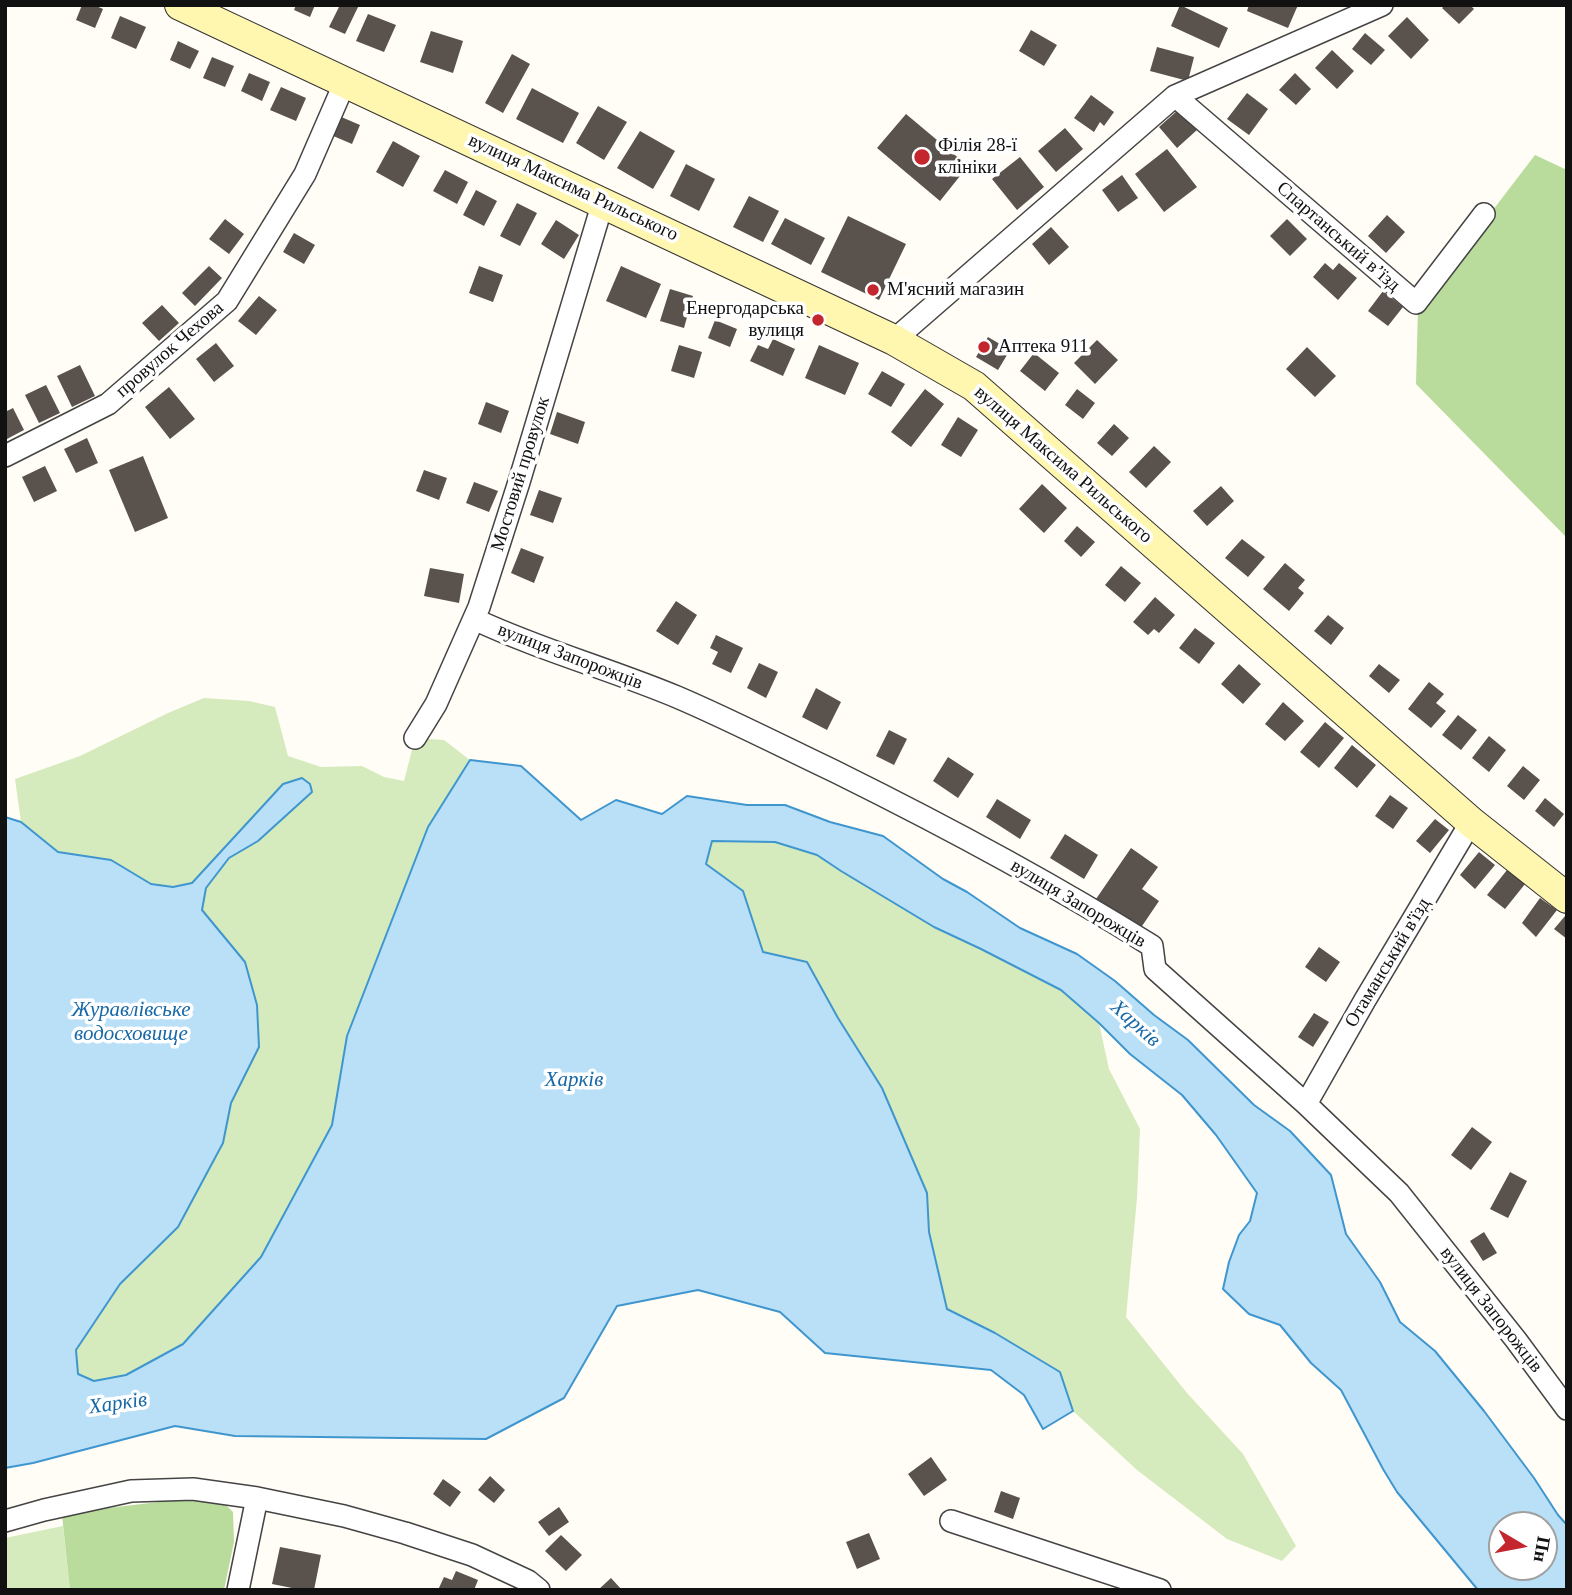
<!DOCTYPE html>
<meta charset="utf-8">
<style>
body{margin:0}
#map{position:relative;width:1572px;height:1595px;overflow:hidden;background:#fffdf5;font-family:"Times New Roman",serif}
canvas{display:block}
.frame{position:absolute;inset:0;border:7px solid #111;pointer-events:none}
.north{position:absolute;left:1488px;top:1511px;width:70px;height:70px;box-sizing:border-box;background:#fff;border:2px solid #a0a0a0;border-radius:50%;rotate:100deg;font-size:19px;font-weight:700;line-height:28px;text-align:center;color:#111}
.north::after{content:'';display:block;margin:auto;width:24px;height:32px;background:#c4262e;clip-path:polygon(50% 0,100% 100%,50% 72%,0 100%)}
</style>
<div id="map">
<canvas width="1572" height="1595"></canvas>
<div class="frame"></div>
<div class="north">Пн</div>
</div>
<script>
const context = document.querySelector('canvas').getContext('2d');
context.lineJoin = 'round';
function fillPath(path, color) { context.fillStyle = color; context.fill(path, 'evenodd'); }
function stroke(path, color, width, dash) { context.strokeStyle = color; context.lineWidth = width; context.lineCap = dash ? 'butt' : 'round'; context.setLineDash(dash || []); context.stroke(path); }
function write(font, color, halo, rows, align = 'center') {
  context.font = font + ' "Times New Roman",serif'; context.lineWidth = 7; context.setLineDash([]); context.textBaseline = 'middle'; context.strokeStyle = halo; context.fillStyle = color; for (const [text, x, y, turn = 0] of rows) {
    context.save(); context.translate(x, y); context.rotate((+turn || 0) * Math.PI / 180); context.textAlign = isNaN(turn) ? turn : align; if (halo) context.strokeText(text, 0, 0); context.fillText(text, 0, 0); context.restore();
  }
}
const green = new Path2D(`
 M204,698L249,701L275,707L288,756L321,767L362,766L384,777L404,781L415,738L444,740L470,760L428,827L347,1036L332,1125L261,1257L183,1344L126,1375L94,1381L78,1374L76,1351L120,1284L178,1227L223,1143L231,1103L259,1047L257,1005L245,962L202,910L206,888L230,858L258,841L283,784L192,883L173,887L151,884L111,860L58,852L21,822L15,779L80,756L168,713Z
 M712,841L775,842L818,855L841,871L934,927L981,949L1061,990L1099,1023L1109,1069L1140,1129L1137,1198L1126,1317L1187,1393L1243,1454L1296,1546L1282,1561L1227,1539L1137,1470L1073,1411L1060,1372L995,1333L946,1309L929,1232L927,1193L838,1018L807,962L763,952L743,891L706,864Z
 M63,1526L70,1590H5V1538Z`);
const forest = new Path2D(`
 M1535,155L1567,170V538L1416,384L1418,308Z
 M201,1497L223,1502L233,1512L234,1542L224,1590H70L62,1515L74,1512Z`);
const water = new Path2D(`
 M470,760L521,766L581,820L616,800L662,814L687,796L747,805H785L830,822L883,836L943,879L967,892L1020,928L1077,954L1115,981L1154,1015L1188,1040L1254,1105L1290,1131L1331,1175L1346,1234L1380,1282L1400,1322L1435,1351L1484,1411L1534,1478L1558,1515L1567,1525V1590H1478L1397,1492L1383,1469L1341,1390L1311,1363L1280,1325L1249,1314L1223,1289L1229,1262L1239,1235L1250,1221L1257,1193L1216,1135L1182,1095L1130,1054L1099,1023L1061,990L981,949L934,927L841,871L817,855L775,842L712,841L706,864L743,891L763,952L807,962L838,1018L882,1088L927,1193L929,1232L947,1309L995,1333L1060,1372L1073,1411L1043,1429L1024,1395L991,1370L825,1353L780,1312L698,1290L617,1306L564,1398L486,1439L235,1436L175,1426L33,1463L5,1468V817L21,822L58,852L111,860L151,884L173,887L192,883L283,784L302,778L310,784L312,792L258,841L229,858L206,888L202,910L245,962L257,1005L259,1047L231,1103L223,1143L178,1227L120,1284L76,1350L78,1374L94,1381L126,1375L183,1344L261,1257L332,1125L347,1036L428,827ZM1502,1525H1544V1567H1502Z`);
const building = new Path2D(`
 M82,5H94L103,9L95,28L76,20Z
 M296,5H315L310,17L294,10Z
 M340,5H359L345,34L329,27Z
 M1180,5L1228,28L1219,48L1171,26Z
 M1249,5H1298L1288,28L1247,11Z
 M1445,5H1470L1474,9L1459,24L1442,8Z
 M368,14L396,25L384,52L356,41Z
 M120,16L146,27L136,49L111,38Z
 M1407,17L1429,40L1411,59L1388,36Z
 M1031,30L1057,45L1044,66L1019,51Z
 M431,31L463,41L453,73L420,62Z
 M1365,33L1385,50L1371,65L1352,49Z
 M178,41L199,51L190,69L170,60Z
 M1157,47L1194,57L1188,81L1150,71Z
 M1332,50L1354,71L1337,89L1315,68Z
 M512,54L530,64L503,113L485,103Z
 M212,57L234,66L225,87L203,78Z
 M249,73L270,82L262,101L241,91Z
 M1295,73L1311,89L1296,105L1279,90Z
 M281,87L306,98L296,121L270,110Z
 M532,88L579,113L563,143L516,119Z
 M1247,93L1268,109L1249,135L1227,119Z
 M1091,95L1114,112L1104,126L1100,122L1094,132L1074,118Z
 M598,106L627,122L604,160L576,143Z
 M1178,110L1197,130L1177,148L1159,127Z
 M906,114L968,166L940,201L877,148Z
 M339,116L360,125L352,144L331,135Z
 M1065,128L1083,149L1056,172L1038,151Z
 M640,131L675,151L653,189L617,168Z
 M393,141L420,156L403,187L376,172Z
 M1167,149L1197,187L1164,212L1135,174Z
 M1020,157L1044,187L1017,210L992,179Z
 M686,164L715,179L699,211L670,196Z
 M445,170L468,182L457,204L433,191Z
 M1122,175L1138,198L1118,212L1102,190Z
 M476,190L497,201L484,226L463,215Z
 M749,196L779,211L763,242L733,227Z
 M517,203L537,213L520,246L500,236Z
 M1387,215L1405,232L1386,253L1368,236Z
 M848,216L906,244L879,300L821,272Z
 M785,218L825,238L811,265L771,244Z
 M225,219L244,234L229,254L209,239Z
 M1287,219L1307,239L1290,256L1270,236Z
 M556,220L579,235L564,259L541,244Z
 M1051,227L1069,247L1049,265L1032,244Z
 M294,233L315,245L304,264L283,252Z
 M1325,263L1333,270L1339,263L1357,278L1338,300L1313,277Z
 M209,266L222,278L195,306L182,293Z
 M479,266L503,275L493,302L469,293Z
 M621,266L661,284L646,318L606,301Z
 M670,289L693,296L684,328L660,321Z
 M1383,291L1403,307L1388,326L1368,311Z
 M259,296L277,310L256,335L238,321Z
 M162,305L179,323L159,341L142,323Z
 M715,320L737,329L730,347L708,338Z
 M988,337L1010,350L998,370L976,357Z
 M773,339L795,349L783,376L750,361L758,345L768,349Z
 M1097,340L1118,360L1095,384L1074,363Z
 M216,343L234,366L214,382L196,359Z
 M679,345L702,352L694,378L671,371Z
 M819,345L859,363L845,395L805,378Z
 M1307,347L1336,376L1315,397L1286,369Z
 M1034,353L1059,373L1045,391L1020,371Z
 M80,365L95,396L72,407L57,376Z
 M882,371L905,384L891,407L868,394Z
 M46,385L60,413L39,423L25,395Z
 M169,387L195,419L170,439L145,407Z
 M925,389L944,404L911,447L891,432Z
 M1077,389L1095,403L1083,419L1065,405Z
 M486,402L509,411L501,433L478,424Z
 M13,408L24,430L5,440V412Z
 M557,412L585,422L578,444L550,434Z
 M958,417L978,430L961,457L941,445Z
 M1114,424L1129,438L1112,456L1097,443Z
 M87,438L98,463L76,473L64,449Z
 M1154,446L1171,462L1146,488L1129,472Z
 M143,456L168,518L135,532L109,470Z
 M45,466L57,491L34,502L22,477Z
 M424,470L447,478L439,500L416,491Z
 M474,482L498,491L489,512L466,503Z
 M1042,484L1067,508L1044,533L1019,509Z
 M1221,486L1234,501L1207,526L1193,511Z
 M539,490L562,498L553,523L530,515Z
 M1077,526L1095,542L1081,557L1064,541Z
 M1242,539L1265,557L1248,577L1225,558Z
 M521,548L544,557L534,583L511,573Z
 M1285,563L1305,580L1298,588L1304,593L1289,611L1263,589Z
 M1121,566L1141,583L1125,602L1105,585Z
 M430,568L464,574L459,603L424,596Z
 M1155,597L1175,615L1159,633L1154,629L1148,635L1133,622Z
 M676,601L697,615L678,645L656,631Z
 M1328,615L1344,628L1331,645L1314,631Z
 M1195,628L1215,643L1199,664L1179,648Z
 M716,635L743,648L731,673L712,664L718,652L710,648Z
 M759,663L778,672L766,698L747,688Z
 M1239,664L1261,684L1243,704L1221,684Z
 M1379,664L1400,680L1389,693L1369,676Z
 M1429,682L1444,694L1436,703L1446,711L1431,728L1408,709Z
 M816,688L841,702L827,730L802,717Z
 M1283,702L1304,721L1285,741L1265,724Z
 M1458,715L1477,730L1461,750L1442,735Z
 M1325,722L1344,738L1319,768L1300,752Z
 M889,730L907,739L894,765L876,756Z
 M1489,736L1506,750L1489,772L1472,758Z
 M1352,745L1376,765L1357,788L1334,768Z
 M948,757L974,774L958,798L933,781Z
 M1523,766L1540,780L1524,800L1507,786Z
 M1390,795L1408,808L1393,829L1375,816Z
 M1545,798L1564,814L1554,827L1535,811Z
 M997,799L1031,820L1020,839L986,817Z
 M1435,819L1449,830L1430,853L1416,841Z
 M1065,834L1098,855L1084,879L1050,858Z
 M1131,848L1158,867L1142,889L1159,901L1140,929L1096,899Z
 M1479,852L1495,865L1475,889L1460,875Z
 M1507,870L1525,884L1505,909L1487,895Z
 M1540,898L1557,910L1536,937L1522,923Z
 M1565,916L1567,918V939L1554,929Z
 M1319,947L1340,962L1326,982L1305,967Z
 M1314,1013L1329,1022L1313,1047L1298,1037Z
 M1472,1127L1492,1142L1471,1170L1451,1155Z
 M1510,1172L1527,1181L1508,1218L1490,1209Z
 M1484,1232L1497,1253L1483,1261L1470,1241Z
 M931,1457L947,1480L924,1496L908,1474Z
 M490,1476L505,1490L494,1503L478,1490Z
 M443,1479L461,1492L450,1507L433,1494Z
 M1001,1491L1020,1498L1013,1519L994,1512Z
 M559,1507L569,1522L549,1536L538,1522Z
 M869,1533L880,1559L857,1569L846,1542Z
 M561,1535L582,1555L566,1571L545,1551Z
 M280,1547L321,1555L314,1590H302L272,1584Z
 M456,1571L478,1580L474,1590H438L444,1577L452,1580Z
 M611,1578L622,1590H598Z`);
const street = new Path2D(`
 M1175,96L1416,303L1484,214
 M894,340L1175,96L1382,5
 M5,456L108,404L227,301L305,174L345,82
 M474,619C540,650 610,669 677,697C731,720 783,747 836,772C943,825 1050,882 1152,946L1155,969L1306,1104L1399,1193L1516,1340L1567,1409
 M415,738L436,704L479,607L519,482L603,202
 M1306,1104L1365,1000L1471,822
 M5,1521L44,1510L131,1491L193,1489L257,1498L344,1516L405,1533L472,1555L528,1581L539,1590
 M951,1521L1160,1590
 M238,1590L257,1498`);
const secondary = new Path2D(`
 M180,5L894,340L974,386L1471,822L1567,898`);
const markers = [
 [922,157,9,"#c4262e"],
 [873,290,7,"#c4262e"],
 [818,320,7,"#c4262e"],
 [984,347,7,"#c4262e"]
];
const poiNames = [
 ["Філія 28-ї",938,146],
 ["клініки",938,168],
 ["М'ясний магазин",887,290],
 ["Енергодарська",804,309,"right"],
 ["вулиця",804,331,"right"],
 ["Аптека 911",998,347]
];
const streetNames = [
 ["вулиця Максима Рильського",573,188,25],
 ["Спартанський в’їзд",1338,237,41],
 ["провулок Чехова",170,350,-41],
 ["вулиця Максима Рильського",1063,465,41],
 ["Мостовий провулок",521,474,-73],
 ["вулиця Запорожців",570,657,21],
 ["вулиця Запорожців",1078,904,31],
 ["Отаманський в'їзд",1388,963,-59],
 ["вулиця Запорожців",1491,1310,52]
];
const waterNames = [
 ["Журавлівське",131,1010],
 ["водосховище",131,1034],
 ["Харків",1135,1024,42],
 ["Харків",574,1080],
 ["Харків",118,1404,-8]
];
fillPath(green, '#d5ebbd');
fillPath(forest, '#b9dc9c');
fillPath(water, '#b9e0f7');
stroke(water, '#3f96cf', 2);
fillPath(building, '#5a524d');
stroke(street, '#444', 24);
stroke(secondary, '#333', 32);
stroke(street, '#fff', 21);
stroke(secondary, '#fff6b0', 30);
for (const [x, y, r, color] of markers) { const dot = new Path2D(); dot.arc(x, y, r, 0, 2 * Math.PI); context.fillStyle = color; context.fill(dot); stroke(dot, '#fff', 2.5); }
write('19px', '#111', '#fff', poiNames, 'left');
write('19px', '#111', '#fff', streetNames);
write('italic 21px', '#1768a6', '#fff', waterNames);
</script>
